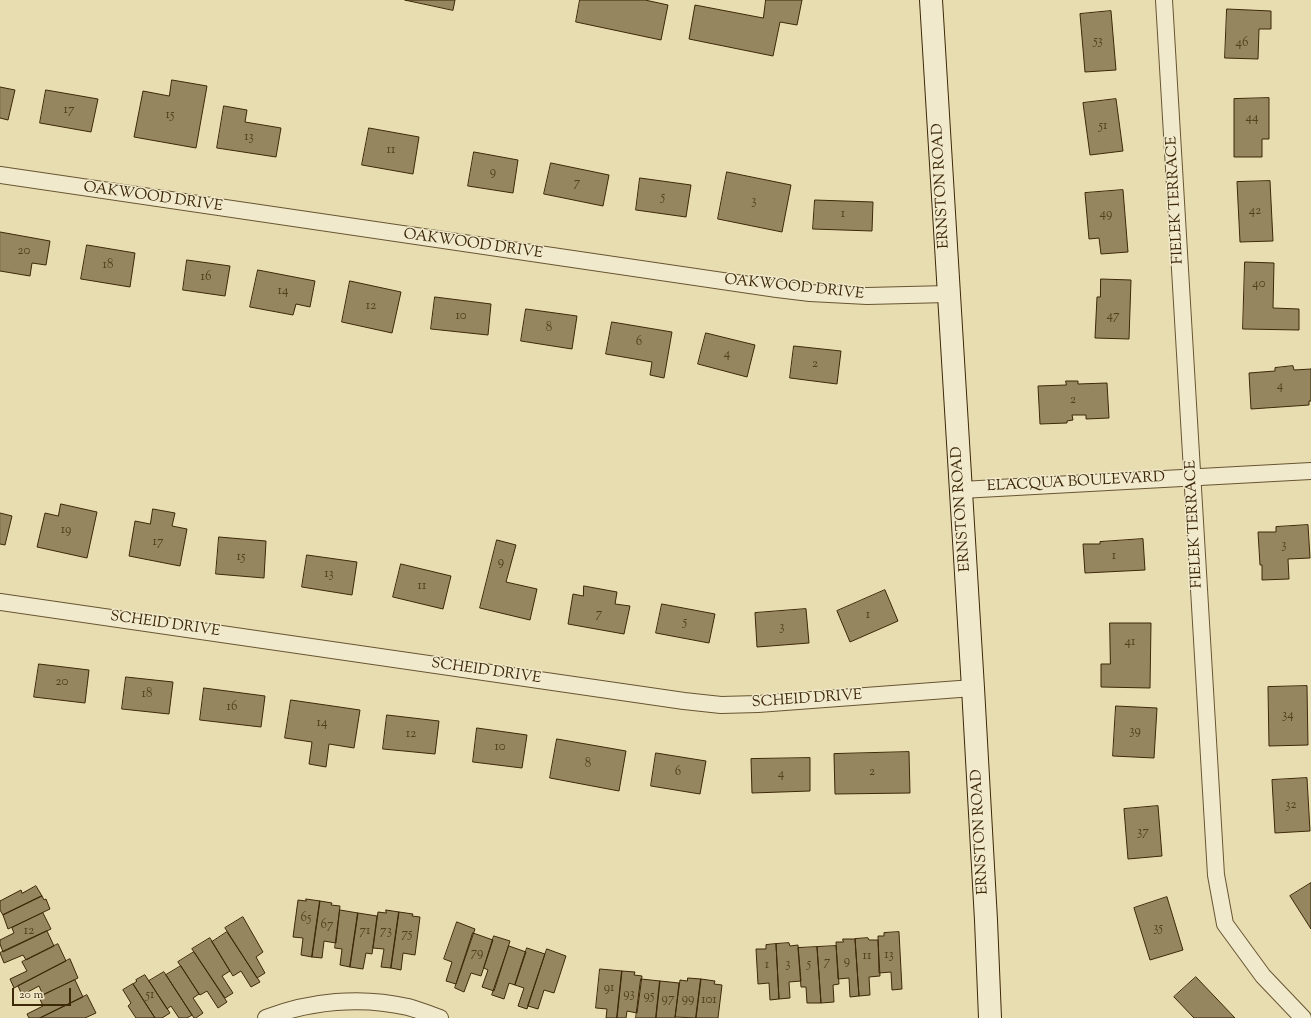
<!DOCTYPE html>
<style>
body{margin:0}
#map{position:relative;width:1311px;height:1018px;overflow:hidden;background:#e8ddb0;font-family:"Sorts Mill Goudy",serif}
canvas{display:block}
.scale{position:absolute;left:12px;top:988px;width:59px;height:18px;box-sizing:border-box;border:2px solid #3d2808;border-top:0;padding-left:5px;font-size:12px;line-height:14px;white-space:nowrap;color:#3d2808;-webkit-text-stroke:3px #f0e9cc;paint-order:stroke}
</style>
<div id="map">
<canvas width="1311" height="1018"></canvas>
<div class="scale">20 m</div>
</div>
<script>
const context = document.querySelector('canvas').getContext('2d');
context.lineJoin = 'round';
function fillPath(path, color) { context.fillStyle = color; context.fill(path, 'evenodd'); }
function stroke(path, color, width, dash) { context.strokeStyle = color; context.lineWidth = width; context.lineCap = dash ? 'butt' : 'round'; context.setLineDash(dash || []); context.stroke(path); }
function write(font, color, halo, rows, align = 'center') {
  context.font = font + ' "Sorts Mill Goudy",serif'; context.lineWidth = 3; context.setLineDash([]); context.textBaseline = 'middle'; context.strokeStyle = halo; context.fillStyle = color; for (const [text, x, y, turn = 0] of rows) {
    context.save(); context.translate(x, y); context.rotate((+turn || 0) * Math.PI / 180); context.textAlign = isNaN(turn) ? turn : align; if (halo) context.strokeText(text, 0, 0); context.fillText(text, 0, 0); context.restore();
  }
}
const building = new Path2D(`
 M405,0H455L453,10Z
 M580,0H645L668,5L661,40L576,22Z
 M766,0H802L797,25L780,22L773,56L689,39L695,5L763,18Z
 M1227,9L1271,11V29H1259L1258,59L1225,58Z
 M1111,11L1116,70L1085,72L1080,14Z
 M172,80L207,86L196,148L134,137L143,91L169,96Z
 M0,87L15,90L8,120L0,118Z
 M46,90L98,99L91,132L40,123Z
 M1269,98V139H1262V157H1234V99Z
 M1116,99L1123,151L1090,155L1083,103Z
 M224,106L247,110L245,122L281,128L276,157L217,148Z
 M369,128L419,137L413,174L362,165Z
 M474,152L518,160L513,193L468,186Z
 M551,163L609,175L603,206L544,194Z
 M727,172L791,185L782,232L718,219Z
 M640,178L691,185L686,217L636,210Z
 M1270,181L1273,241L1240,242L1237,182Z
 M1123,190L1128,252L1101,254L1099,238L1089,239L1085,193Z
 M815,200L873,202L872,231L813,229Z
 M0,232L50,241L46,265L32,263L30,276L0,271Z
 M87,245L135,253L130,287L81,279Z
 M187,260L230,266L225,296L183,290Z
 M1245,262L1274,263L1273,308L1299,309V330L1243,329Z
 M258,270L315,281L310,307L296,304L293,315L250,307Z
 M1101,279L1131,280L1129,339L1095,338L1097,297H1100Z
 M350,281L401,292L392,333L342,322Z
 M435,297L491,304L488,335L431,329Z
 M526,309L577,316L572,349L521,341Z
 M612,322L672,332L664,378L650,375L652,362L606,354Z
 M706,333L755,345L747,377L698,364Z
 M794,346L841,351L837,384L790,378Z
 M1293,366L1294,370L1311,369V401H1309V405L1251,409L1249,373L1275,371V368Z
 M1066,381H1078V384L1107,383L1109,418L1086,419V415H1072L1073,420L1067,421V423L1040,424L1038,386L1066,385Z
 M61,504L97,512L87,558L37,547L45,513L58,516Z
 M153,509L175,513L172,526L187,529L180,566L129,556L135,521L150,524Z
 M0,513L12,516L5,545L0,544Z
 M1308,525L1310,558L1288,559L1289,579L1262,580V565H1260L1258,532H1276V527Z
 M219,537L266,541L264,578L216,574Z
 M1143,539L1145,570L1085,573L1083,544H1100V542Z
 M497,540L516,545L506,582L537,589L530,620L480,608Z
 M307,555L357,562L352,595L302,587Z
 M401,564L451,576L443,609L393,597Z
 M584,586L617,592L615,604L630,606L624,634L568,624L573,594L583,596Z
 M885,590L898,621L850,642L837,611Z
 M662,604L715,614L709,643L656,633Z
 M806,609L809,643L757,647L755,613Z
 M1110,623H1151L1150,688L1101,687V664H1110Z
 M39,664L89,670L85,703L34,697Z
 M126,677L173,682L169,714L122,709Z
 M1307,686L1308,745L1269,746L1268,687Z
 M204,688L265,696L261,727L200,720Z
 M291,700L360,710L354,748L329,744L326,767L309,764L312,742L285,738Z
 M1116,706L1157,708L1154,758L1113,756Z
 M387,715L439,721L435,754L383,749Z
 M477,728L527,735L522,768L473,762Z
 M557,739L626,751L619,791L550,778Z
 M909,752L910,793L835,794L834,754Z
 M656,753L706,761L700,794L651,786Z
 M810,758V791L752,793L751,759Z
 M1307,778L1310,831L1275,833L1272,780Z
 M1158,806L1162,856L1128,859L1124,809Z
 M1311,883V929L1290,896Z
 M36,886L42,896L3,915L0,910V901L21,890L22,893Z
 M42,896L44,900L46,899L50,909L8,929L3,915Z
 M1167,897L1183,950L1150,960L1134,908Z
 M306,899L320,901L312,957L301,955L303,938L293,937L298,900L306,901Z
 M320,901L332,903L331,905L340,906L336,943L324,941L322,958L312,957Z
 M340,910L358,913L350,967L340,965L342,949L335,948Z
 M386,910L399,912L391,968L381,967L384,949L373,948L378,912L386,913Z
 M399,912L413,914L412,916L420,917L415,955L403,953L401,970L391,968Z
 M43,913L51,929L3,952L0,944V940L14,933L12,928Z
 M358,913L377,916L372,954L366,953L363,969L350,967Z
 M243,917L263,952L256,957L265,973L257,978L225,928Z
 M457,922L475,929L456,984L446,981L452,962L444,959Z
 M47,931L54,946L26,960L23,955L4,963L0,953Z
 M227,932L260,982L251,987L241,971L233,976L212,942Z
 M899,932L902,989L892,990L891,972L879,973L878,936H884V933Z
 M473,933L493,940L481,976L471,973L464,992L455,988Z
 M494,936L510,941L494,991L482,987L488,970L484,968Z
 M210,938L230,971L222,976L233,993L225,998L192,949Z
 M868,938L869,940H878L880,976L869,977L870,995L859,996L855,939Z
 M843,939H855L859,996L850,997L849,978L838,979L836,942H843Z
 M789,943L790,946L798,945L801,981L789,982L790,998L779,999L776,944Z
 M58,944L66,961L14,988L10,979L27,971L22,962Z
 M776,944L779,999L770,1000L769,983L758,984L756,949H766V945Z
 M509,946L526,952L515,985L509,983L504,999L492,995Z
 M836,946L839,984L833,985L834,1002L821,1003L817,947Z
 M817,947L821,1003H807L806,987H801L798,948Z
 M527,948L545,954L527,1009L518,1006L524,988L515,985Z
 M547,949L566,956L554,993L544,990L538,1009L528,1006Z
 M194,952L227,1002L218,1008L207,991L200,995L199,994L178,962Z
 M70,959L78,978L43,995L39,986L22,995L18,986Z
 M181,966L199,994L193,998L203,1013L196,1018H194L166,975Z
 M600,969L622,971L617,1018H606L607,1009L596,1008Z
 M622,971L635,972L634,975L642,976L637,1013L627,1011L626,1018H617Z
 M164,972L192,1015L187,1018H179L171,1006L167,1009L149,981Z
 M145,975L170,1013L162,1018H155L133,984L137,981L136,980Z
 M1196,977L1235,1018H1194L1174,997Z
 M688,978L701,979L696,1018L675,1017L680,980L687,981Z
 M641,979L660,981L656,1018H636Z
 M701,979L715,981L714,984L722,985L718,1018H696Z
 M75,980L83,997L40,1018H29L27,1014L43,1006L39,997Z
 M660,981L679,983L675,1018H656Z
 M133,984L155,1018H136L128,1006L131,1003L123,990Z
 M87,995L96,1013L85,1018H40Z`);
const street = new Path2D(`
 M1164,0L1216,875L1225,924L1263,976L1303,1018
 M0,175L777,289L810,293L867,296L948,294
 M961,490L1311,471
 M0,602L684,701L721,705L758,704L973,688
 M266,1018C310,1001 361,996 408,1007C419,1010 429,1014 440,1018`);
const secondary = new Path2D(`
 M931,0L973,688L986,920L990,1018`);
const numberNames = [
 ["53",1098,42],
 ["46",1242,44],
 ["17",69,111],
 ["15",170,116],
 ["44",1252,119],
 ["51",1103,127],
 ["13",249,138],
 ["11",391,151],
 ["9",493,173],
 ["7",577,184],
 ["5",663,198],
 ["3",754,202],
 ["42",1255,212],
 ["1",843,215],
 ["49",1106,215],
 ["20",24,252],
 ["18",108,266],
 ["16",206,278],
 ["40",1259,285],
 ["14",283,292],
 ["12",371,307],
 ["10",461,317],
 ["47",1113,317],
 ["8",549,329],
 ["6",639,343],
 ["4",727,355],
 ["2",815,365],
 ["4",1280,387],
 ["2",1073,401],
 ["19",66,531],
 ["17",158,543],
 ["3",1284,546],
 ["1",1114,557],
 ["15",241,558],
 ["9",501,563],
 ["13",329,575],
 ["11",422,587],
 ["7",599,615],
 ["1",868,616],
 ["5",685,623],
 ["3",782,628],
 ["41",1130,643],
 ["20",62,683],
 ["18",147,695],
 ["16",232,708],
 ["34",1288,716],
 ["14",322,724],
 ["39",1135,732],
 ["12",411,735],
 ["10",500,748],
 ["8",588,765],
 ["6",678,773],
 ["2",872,773],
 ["4",781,775],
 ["32",1291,806],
 ["37",1143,833],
 ["65",306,919],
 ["67",327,926],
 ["35",1158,929],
 ["12",29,932],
 ["71",365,932],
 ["73",386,932],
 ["75",407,935],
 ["79",477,954],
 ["13",889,956],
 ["11",867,957],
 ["9",847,962],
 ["7",827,963],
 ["3",788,965],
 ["5",809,965],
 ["1",767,966],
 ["91",609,989],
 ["93",629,995],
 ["51",150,996],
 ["95",649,997],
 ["97",668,1000],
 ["99",688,1000],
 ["101",709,1001]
];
const streetNames = [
 ["ERNSTON ROAD",942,186,-93],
 ["OAKWOOD DRIVE",153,198,8],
 ["FIELEK TERRACE",1176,200,-93],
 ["OAKWOOD DRIVE",473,245,8],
 ["OAKWOOD DRIVE",794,288,6],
 ["ELACQUA BOULEVARD",1076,483,-3],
 ["ERNSTON ROAD",962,509,-94],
 ["FIELEK TERRACE",1195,524,-93],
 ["SCHEID DRIVE",165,625,8],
 ["SCHEID DRIVE",486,672,8],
 ["SCHEID DRIVE",807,700,-4],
 ["ERNSTON ROAD",981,832,-93]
];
fillPath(building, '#96865f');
stroke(building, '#3d2808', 1);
stroke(street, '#685532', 18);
stroke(secondary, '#3d2808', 24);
stroke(street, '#f0e9cc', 16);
stroke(secondary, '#f0e9cc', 22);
write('13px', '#53401e', null, numberNames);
write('15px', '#3d2808', '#f0e9cc', streetNames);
</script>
